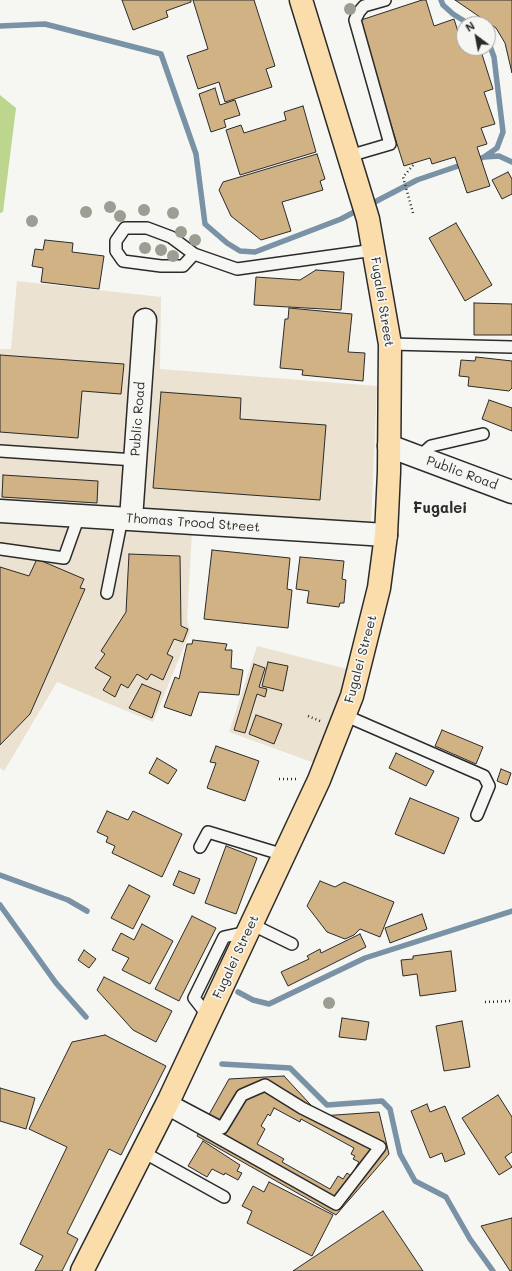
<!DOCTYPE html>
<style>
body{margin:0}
#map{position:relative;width:512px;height:1271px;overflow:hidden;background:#f6f6f2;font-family:Mali,sans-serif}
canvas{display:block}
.north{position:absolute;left:456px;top:16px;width:40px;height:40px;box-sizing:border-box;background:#f6f6f2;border:1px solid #a5a5a2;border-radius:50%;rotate:328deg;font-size:11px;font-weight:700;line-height:16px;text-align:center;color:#2b2b2b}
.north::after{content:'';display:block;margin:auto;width:14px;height:18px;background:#2b2b2b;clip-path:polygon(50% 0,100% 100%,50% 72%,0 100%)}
</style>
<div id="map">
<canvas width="512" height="1271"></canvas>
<div class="north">N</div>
</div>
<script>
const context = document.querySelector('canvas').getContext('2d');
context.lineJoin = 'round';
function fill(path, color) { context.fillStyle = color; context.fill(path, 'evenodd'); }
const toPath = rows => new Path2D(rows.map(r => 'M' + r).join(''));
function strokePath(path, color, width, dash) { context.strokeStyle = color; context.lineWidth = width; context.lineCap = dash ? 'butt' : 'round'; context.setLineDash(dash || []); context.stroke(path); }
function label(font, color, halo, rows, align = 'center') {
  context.font = font + ' Mali,sans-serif'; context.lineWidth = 3.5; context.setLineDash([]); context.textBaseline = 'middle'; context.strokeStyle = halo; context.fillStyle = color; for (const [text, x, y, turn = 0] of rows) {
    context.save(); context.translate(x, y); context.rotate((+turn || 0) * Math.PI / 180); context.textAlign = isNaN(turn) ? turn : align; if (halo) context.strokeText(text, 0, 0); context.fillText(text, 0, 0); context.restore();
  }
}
fill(toPath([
 [17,281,161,297,160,369,377,386,371,525,193,515,187,619,190,632,153,722,57,682,4,771,0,768,0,349,11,349],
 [257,646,351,670,320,765,229,732]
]), '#ebe2d1');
fill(toPath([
 [0,95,16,108,3,212,0,213]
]), '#bdd68d');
strokePath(toPath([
 [441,0,443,5,453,14,469,24],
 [0,26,45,24,161,54,196,154,205,224,227,243,240,251,255,252,341,219,360,209],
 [484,157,499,156,512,162],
 [474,161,484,157,497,148,503,132,494,57,488,41],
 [369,205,417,180,464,164],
 [0,875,68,900,87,911],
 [0,905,56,983,86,1017],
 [238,992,253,1000,269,1004,365,958,512,911],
 [222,1064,290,1068,327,1105,382,1101,390,1109,400,1154,415,1181,446,1197,470,1239,493,1271]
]), '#7992a6', 5.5);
const building = toPath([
 [122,0,191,0,191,2,166,11,168,17,133,30,122,0],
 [193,0,254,0,275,66,266,69,272,87,225,102,219,82,198,89,187,56,208,49,193,0],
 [422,0,426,0,434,26,454,19,461,41,464,40,464,48,480,48,493,89,484,92,495,124,481,128,487,144,477,147,490,186,467,193,455,157,432,164,430,158,404,166,358,21,422,0],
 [455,0,512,0,512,73,505,43,496,28,455,0],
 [215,88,220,105,235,100,240,115,224,120,226,127,211,132,199,94,215,88],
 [303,106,316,152,240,175,226,130,241,125,244,133,286,120,284,112,303,106],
 [317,154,325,179,320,181,323,190,282,202,291,231,261,240,231,216,219,190,223,182,317,154],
 [508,172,512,179,512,194,502,199,492,180,508,172],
 [456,223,492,285,465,301,429,238,456,223],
 [45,240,73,243,72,252,104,256,99,289,41,282,43,268,32,266,35,249,43,250,45,240],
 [316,270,344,272,341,310,254,305,256,277,300,280,316,270],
 [474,303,512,304,512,335,474,335,474,303],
 [289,308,352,314,348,352,365,353,363,381,302,375,303,370,280,368,285,319,288,319,289,308],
 [0,355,124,364,121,394,82,391,78,438,0,432,0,355],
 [476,357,512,361,512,388,509,391,468,386,469,377,459,376,461,360,475,361,476,357],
 [161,392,241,398,240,419,326,425,320,500,153,488,161,392],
 [489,400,512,408,512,431,482,419,489,400],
 [3,475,98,481,97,503,2,497,3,475],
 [212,550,290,558,287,589,292,590,288,628,204,619,212,550],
 [129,554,180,556,181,626,188,629,183,642,174,639,167,654,173,657,163,680,151,674,147,680,137,674,128,688,121,684,115,697,103,690,111,677,95,668,105,654,101,651,126,612,129,554],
 [300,557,344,561,342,579,346,580,344,603,340,603,339,607,307,603,309,591,296,589,300,557],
 [37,559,84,579,80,588,85,589,30,714,0,745,0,567,29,576,37,559],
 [193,640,227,644,225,650,232,650,231,668,243,670,239,695,199,692,191,716,164,707,175,677,179,679,187,644,192,644,193,640],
 [268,662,288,666,283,691,262,686,268,662],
 [254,664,265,668,259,687,267,689,265,697,257,694,245,733,234,730,254,664],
 [142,684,161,692,152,718,129,708,142,684],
 [256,715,282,724,274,744,249,734,256,715],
 [442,730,483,747,476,764,435,746,442,730],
 [216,746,259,761,245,801,207,788,216,763,210,762,216,746],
 [396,753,434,771,426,786,389,768,396,753],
 [157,758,177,770,168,784,149,773,157,758],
 [501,769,511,773,507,785,497,781,501,769],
 [410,798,459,818,444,854,395,834,410,798],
 [107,811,128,820,133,811,182,834,162,877,112,853,115,846,106,842,108,837,97,832,107,811],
 [226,846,257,858,236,914,205,903,226,846],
 [179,871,200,879,194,894,173,885,179,871],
 [320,881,335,887,344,882,394,902,380,937,360,929,354,935,345,939,327,932,307,906,320,881],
 [129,885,150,896,133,929,111,918,129,885],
 [422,914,427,929,390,943,385,928,422,914],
 [192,916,216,928,179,1001,155,989,192,916],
 [142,924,173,941,150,984,122,970,129,958,112,950,121,933,134,940,142,924],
 [360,934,366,947,288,986,281,972,309,959,307,956,320,949,321,953,360,934],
 [84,950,96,959,89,968,78,960,84,950],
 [451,951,456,991,420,996,417,974,403,976,401,960,413,959,413,956,451,951],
 [104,977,172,1011,156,1042,133,1030,97,990,104,977],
 [342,1018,369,1022,366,1040,339,1037,342,1018],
 [462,1021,470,1067,444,1071,436,1026,462,1021],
 [105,1035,166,1066,121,1155,109,1149,67,1233,78,1239,62,1271,35,1271,43,1256,20,1244,67,1147,29,1129,72,1042,105,1035],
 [284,1076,321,1116,379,1112,389,1154,336,1215,197,1136,229,1079,284,1076],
 [0,1088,35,1098,26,1129,0,1121,0,1088],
 [498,1095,512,1117,512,1152,505,1157,512,1167,499,1175,462,1118,498,1095],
 [427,1104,430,1112,445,1106,465,1154,445,1162,442,1153,430,1158,411,1111,427,1104],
 [274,1108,300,1122,301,1119,354,1148,351,1154,355,1156,353,1159,359,1162,351,1176,347,1173,343,1179,338,1176,330,1189,282,1162,284,1159,257,1144,265,1129,261,1126,268,1114,270,1116,274,1108],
 [203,1141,240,1165,237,1171,242,1173,238,1180,225,1173,224,1175,212,1169,207,1177,188,1166,203,1141],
 [269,1182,333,1215,312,1256,247,1223,252,1211,242,1206,253,1186,264,1192,269,1182],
 [383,1211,423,1271,293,1271,383,1211],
 [512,1218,512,1271,510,1271,481,1226,512,1218]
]);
fill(building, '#d1b285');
strokePath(building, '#2b2b2b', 1);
const service = toPath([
 [349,156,390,144,355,20,359,12,364,6,385,0],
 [194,254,183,266,161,266,123,261,116,251,116,241,125,228,147,228,171,237,194,254,237,269,374,250],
 [390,344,512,347],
 [0,451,135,460],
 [419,457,431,446,483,434],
 [0,549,64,558,79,516],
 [107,593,122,518],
 [344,715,484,776,489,786,477,815],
 [200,847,208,832,284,855],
 [251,924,292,944],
 [208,1016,194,998,224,937,247,932],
 [165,1108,336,1204,380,1147,302,1108,265,1085,242,1095,222,1128,169,1100],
 [143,1152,224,1197]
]);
const minor = toPath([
 [389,446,512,492],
 [0,511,386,535],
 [131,519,145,320]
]);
const primary = toPath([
 [82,1271,169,1100,319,780,352,696,379,588,386,535,389,472,390,344,368,219,301,0]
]);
strokePath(service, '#2b2b2b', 14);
strokePath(minor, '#2b2b2b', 25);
strokePath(primary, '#2b2b2b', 25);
strokePath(toPath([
 [413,213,403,177,415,163],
 [308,716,320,721],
 [279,779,298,779],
 [485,1002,512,1001]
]), '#2b2b2b', 2.5, [1, 3]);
strokePath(service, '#f6f6f2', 11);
strokePath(minor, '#f6f6f2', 22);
strokePath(primary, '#faddab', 22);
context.fillStyle = '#9b9e92';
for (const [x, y] of [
 [350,9],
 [110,207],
 [144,210],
 [86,212],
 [173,213],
 [120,216],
 [32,221],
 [181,232],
 [195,240],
 [145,248],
 [161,250],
 [173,256],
 [329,1003]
]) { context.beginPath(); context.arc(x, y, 6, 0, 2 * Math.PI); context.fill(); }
label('13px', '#2b2b2b', '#f6f6f2', [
 ["Fugalei Street",382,302,81],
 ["Public Road",138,419,-86],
 ["Public Road",462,473,20],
 ["Thomas Trood Street",193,523,4],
 ["Fugalei Street",361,659,-75],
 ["Fugalei Street",236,957,-65]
]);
label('bold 15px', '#2b2b2b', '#f6f6f2', [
 ["Fugalei",440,508]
]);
</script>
